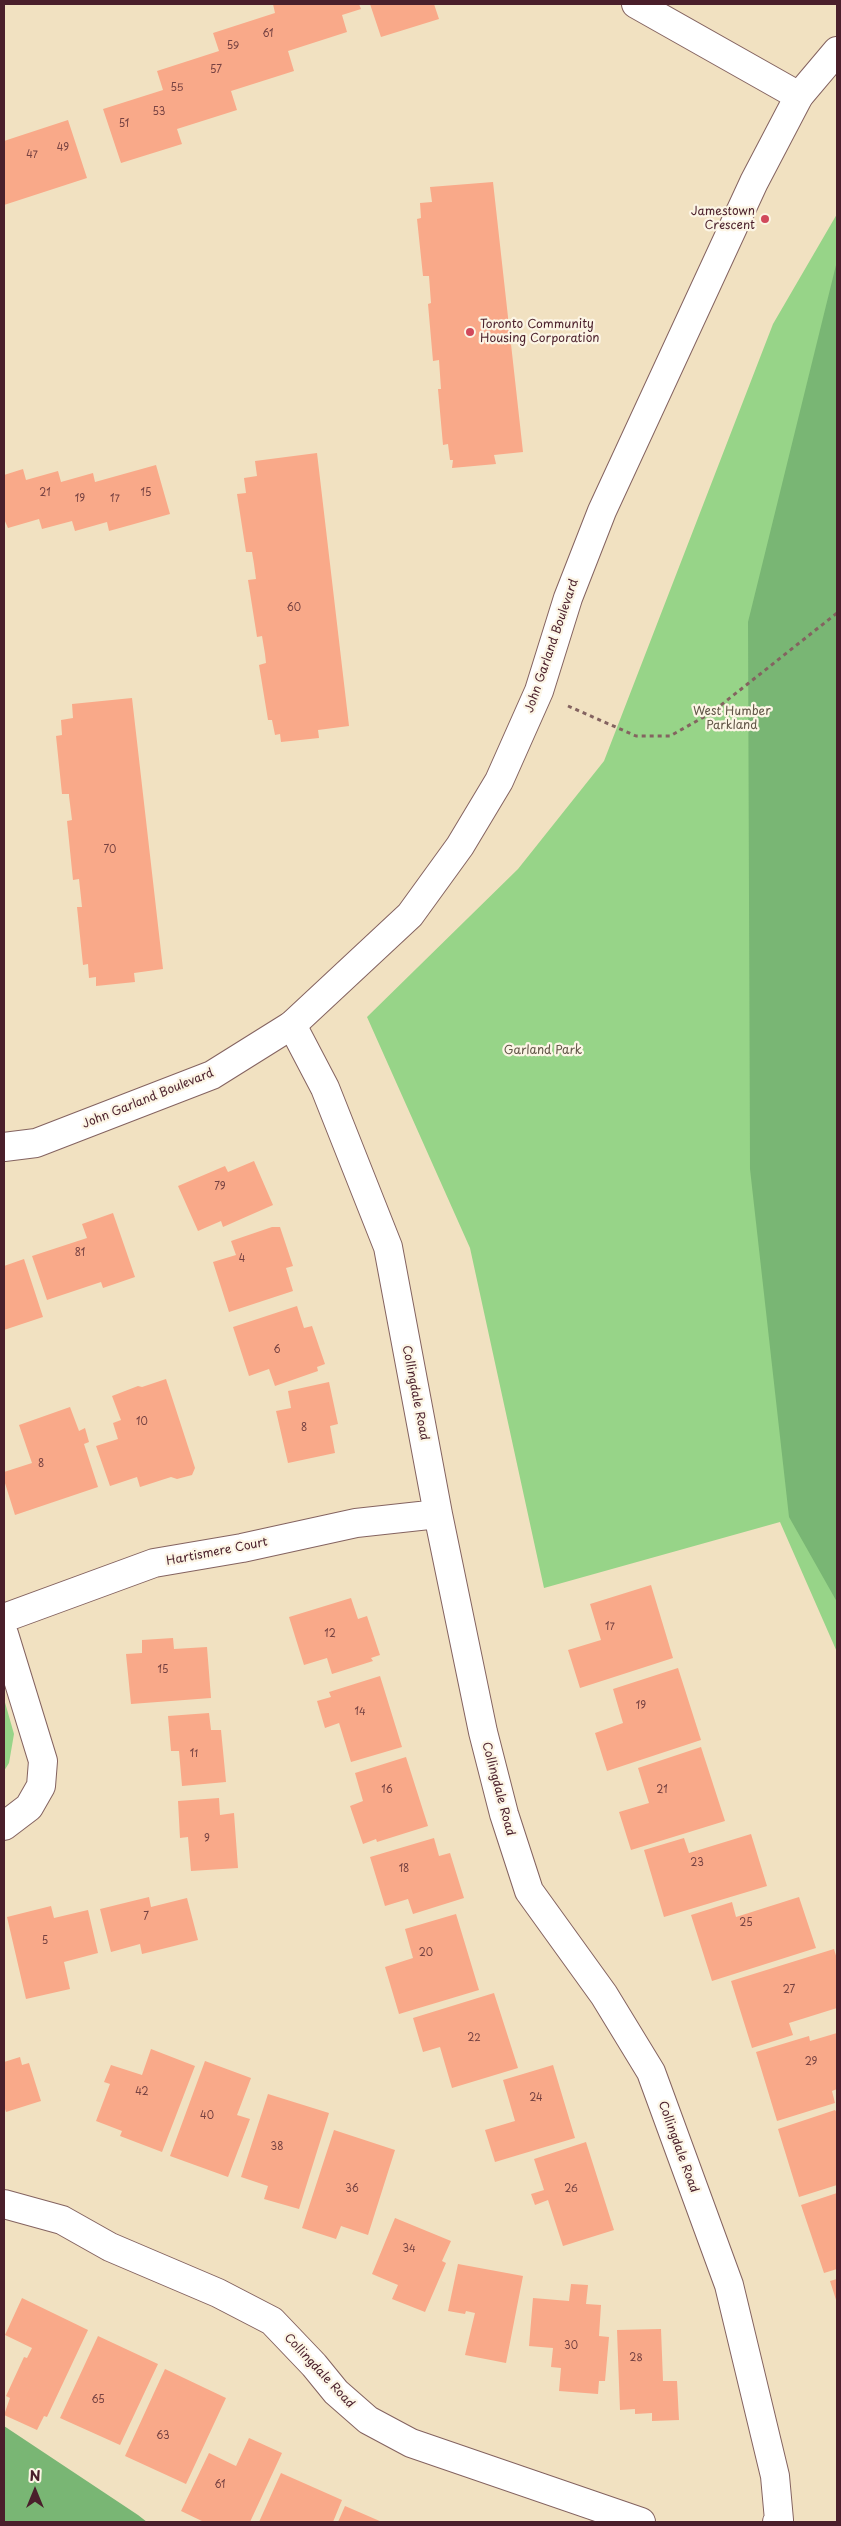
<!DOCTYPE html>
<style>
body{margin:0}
#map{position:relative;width:841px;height:2526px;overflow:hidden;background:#f1e1c1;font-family:"Playpen Sans",sans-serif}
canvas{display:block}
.frame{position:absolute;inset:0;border:5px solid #4a1f2b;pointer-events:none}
.north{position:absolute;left:10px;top:2466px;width:50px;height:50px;-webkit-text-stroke:4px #fcf5e5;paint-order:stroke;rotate:0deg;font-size:14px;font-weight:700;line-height:20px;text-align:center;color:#4a1f2b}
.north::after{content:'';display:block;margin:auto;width:18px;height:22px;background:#4a1f2b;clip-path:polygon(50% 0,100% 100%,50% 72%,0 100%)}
</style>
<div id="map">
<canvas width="841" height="2526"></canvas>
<div class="frame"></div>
<div class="north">N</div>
</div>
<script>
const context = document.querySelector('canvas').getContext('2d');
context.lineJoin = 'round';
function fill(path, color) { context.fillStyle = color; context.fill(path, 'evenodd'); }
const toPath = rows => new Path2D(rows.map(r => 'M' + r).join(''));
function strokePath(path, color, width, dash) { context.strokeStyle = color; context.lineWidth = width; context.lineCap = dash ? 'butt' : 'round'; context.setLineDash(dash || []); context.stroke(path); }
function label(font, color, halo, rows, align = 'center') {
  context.font = font + ' "Playpen Sans",sans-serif'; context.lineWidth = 4.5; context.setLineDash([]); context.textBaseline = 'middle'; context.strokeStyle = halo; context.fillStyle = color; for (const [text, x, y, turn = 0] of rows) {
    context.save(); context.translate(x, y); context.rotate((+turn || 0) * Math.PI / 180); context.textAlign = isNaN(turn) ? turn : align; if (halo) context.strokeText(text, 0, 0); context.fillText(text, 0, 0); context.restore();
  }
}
fill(toPath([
 [837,214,837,1652,780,1522,544,1588,470,1248,367,1017,518,869,604,761,773,324],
 [4,1699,14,1734,9,1763,4,1771]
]), '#97d488');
fill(toPath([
 [837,261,837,1602,789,1517,750,1169,748,622],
 [4,2426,138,2515,147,2522,4,2522]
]), '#79b674');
fill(toPath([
 [273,4,359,4,361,9,342,15,347,32,288,51,294,71,231,91,237,110,177,129,182,144,121,163,103,109,163,90,157,71,219,51,213,33,275,13],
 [370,4,434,4,439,19,381,37],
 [68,120,87,178,4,205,4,141],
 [493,182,523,452,494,455,496,464,452,468,453,460,450,460,448,444,443,445,438,389,441,389,439,360,433,361,428,304,431,303,429,276,423,276,417,219,421,218,420,203,432,202,430,187],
 [317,453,349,726,318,730,319,738,281,742,280,734,275,735,272,720,268,720,259,665,266,663,265,654,262,636,257,637,248,580,256,579,254,564,252,552,246,552,237,494,246,493,244,478,257,476,255,461],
 [156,465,170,514,109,531,107,522,75,531,72,521,42,529,39,519,8,528,4,519,4,475,23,469,26,480,58,471,61,482,93,473,95,482],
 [132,698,163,969,134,973,135,982,96,986,96,977,89,978,88,964,83,965,77,907,82,907,79,879,73,880,67,821,72,820,69,796,69,794,62,794,56,736,62,735,61,720,73,718,72,704],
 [254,1161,273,1205,223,1227,221,1221,198,1231,178,1186,225,1166,228,1172],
 [113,1213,135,1277,103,1288,101,1282,47,1300,32,1256,87,1238,82,1224],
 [272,1227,280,1227,293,1266,286,1268,293,1291,229,1312,213,1262,236,1255,231,1241],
 [24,1259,43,1317,4,1330,4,1266],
 [297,1306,304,1328,312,1326,325,1364,317,1367,318,1371,275,1386,269,1369,249,1376,233,1327],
 [166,1379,195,1468,192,1475,177,1479,171,1477,140,1487,137,1477,110,1486,96,1446,118,1439,113,1423,121,1420,112,1396,138,1386,142,1387],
 [329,1382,338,1424,330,1426,335,1453,288,1463,276,1411,291,1408,288,1391],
 [70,1407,79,1431,85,1428,89,1442,84,1444,98,1487,15,1515,4,1480,4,1472,32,1463,19,1425],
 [651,1585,673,1658,580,1688,568,1650,601,1640,590,1604],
 [351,1598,358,1619,367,1616,380,1655,371,1658,373,1661,332,1674,327,1658,304,1665,289,1617],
 [173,1638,174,1649,207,1647,211,1698,131,1704,126,1654,142,1653,142,1640],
 [678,1668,701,1740,607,1771,595,1733,623,1723,613,1689],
 [380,1676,402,1747,351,1762,339,1723,325,1728,317,1701,331,1697,329,1692],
 [209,1713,211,1730,221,1730,226,1782,182,1786,179,1751,171,1751,168,1716],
 [701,1747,725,1821,631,1850,619,1812,649,1803,638,1768],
 [406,1757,428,1826,377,1842,376,1839,363,1844,350,1806,363,1801,355,1773],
 [219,1798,220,1815,234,1813,238,1868,191,1871,188,1837,180,1838,178,1801],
 [751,1834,767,1886,664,1917,644,1850,684,1838,689,1853],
 [434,1838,439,1856,450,1853,464,1898,413,1914,408,1899,385,1906,370,1857],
 [149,1897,151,1907,187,1898,198,1940,142,1954,140,1944,111,1952,100,1909],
 [799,1897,816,1948,712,1981,691,1915,732,1902,736,1917],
 [51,1906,54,1918,88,1910,98,1953,64,1962,70,1989,26,1999,7,1917],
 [456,1914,479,1990,399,2014,385,1967,413,1958,405,1929],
 [834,1949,837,1959,837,2008,789,2023,793,2035,752,2048,731,1981],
 [494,1993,518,2068,452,2088,440,2047,423,2052,413,2018],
 [837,2033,837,2089,832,2091,835,2103,777,2121,756,2052,809,2036,810,2041],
 [151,2049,195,2066,162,2152,120,2136,122,2131,96,2121,110,2084,104,2082,111,2065,142,2075],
 [20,2057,22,2065,29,2063,41,2101,6,2112,4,2106,4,2062],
 [205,2061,251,2078,237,2115,250,2119,228,2177,170,2156],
 [553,2065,575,2138,495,2162,485,2130,515,2121,503,2080],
 [268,2094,329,2113,299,2209,264,2199,268,2186,241,2177],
 [835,2110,837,2113,837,2185,799,2197,778,2129],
 [334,2130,395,2150,368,2235,341,2226,336,2239,302,2228],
 [586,2142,614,2230,563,2246,548,2200,535,2205,531,2194,544,2190,534,2159],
 [837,2193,837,2269,824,2273,801,2205],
 [395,2218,451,2241,442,2261,446,2263,425,2312,392,2299,398,2285,372,2274],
 [458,2264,523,2276,506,2363,465,2355,475,2313,466,2311,465,2314,448,2311],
 [837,2279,837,2303,830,2281],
 [571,2284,588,2285,586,2304,601,2305,599,2336,609,2337,605,2381,599,2381,598,2394,559,2391,561,2368,551,2367,553,2348,529,2346,533,2298,569,2301],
 [22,2298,88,2330,47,2417,44,2416,37,2430,4,2415,10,2398,6,2396,24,2357,27,2358,32,2348,5,2335],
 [661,2329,663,2381,677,2381,679,2420,652,2421,652,2413,635,2414,635,2409,620,2410,617,2330],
 [98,2336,158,2364,120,2445,60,2418],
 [165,2369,226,2398,186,2484,125,2456],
 [249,2438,282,2453,250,2522,204,2522,181,2511,209,2453,236,2466],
 [281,2473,342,2500,333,2522,259,2522],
 [345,2506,382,2522,338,2522]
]), '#f9a989');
const street = toPath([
 [636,4,799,96],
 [292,1025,325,1088,388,1247,438,1514,483,1732,504,1814,529,1891,604,1995,651,2072,729,2285,775,2476,779,2520,777,2522],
 [4,1618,154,1563,242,1548,356,1523,438,1514],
 [4,1634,43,1761,41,1786,29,1807,4,1826],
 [4,2204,62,2220,110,2247,218,2293,272,2321,314,2365,336,2392,368,2420,411,2443,641,2522]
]);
const secondary = toPath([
 [4,1147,36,1143,212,1075,292,1025,410,915,460,846,499,781,539,691,568,598,602,511,754,182,799,96,837,51]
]);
strokePath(street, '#846360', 30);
strokePath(secondary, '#846360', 30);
strokePath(toPath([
 [568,706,636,736,670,736,711,713,837,613]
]), '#846360', 3, [4, 4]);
strokePath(street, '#fff', 28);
strokePath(secondary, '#fff', 28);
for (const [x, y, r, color] of [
 [765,219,5,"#d1495b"],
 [470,332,5,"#d1495b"]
]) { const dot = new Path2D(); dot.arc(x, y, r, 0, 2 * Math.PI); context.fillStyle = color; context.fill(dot); strokePath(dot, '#fcf5e5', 2); }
label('10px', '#764242', null, [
 ["61",268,34],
 ["59",233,46],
 ["57",216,70],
 ["55",177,88],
 ["53",159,112],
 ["51",124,124],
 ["49",63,148],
 ["47",32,155],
 ["21",45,493],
 ["15",146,493],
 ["19",80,499],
 ["17",115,499],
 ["60",294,608],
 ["70",110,850],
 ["79",220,1187],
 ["81",80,1253],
 ["4",242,1259],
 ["6",277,1350],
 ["10",142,1422],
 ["8",304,1428],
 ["8",41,1464],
 ["17",610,1627],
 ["12",330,1634],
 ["15",163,1670],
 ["19",641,1706],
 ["14",360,1712],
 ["11",194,1754],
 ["16",387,1790],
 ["21",662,1790],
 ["9",207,1839],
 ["23",697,1863],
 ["18",404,1869],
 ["7",146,1917],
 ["25",746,1923],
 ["5",45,1941],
 ["20",426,1953],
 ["27",789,1990],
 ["22",474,2038],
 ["29",811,2062],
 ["42",142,2092],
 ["24",536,2098],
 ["40",207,2116],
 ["38",277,2147],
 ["36",352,2189],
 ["26",571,2189],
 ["34",409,2249],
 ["30",571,2346],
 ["28",636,2358],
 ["65",98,2400],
 ["63",163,2436],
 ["61",220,2485]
]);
label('12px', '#4a1f2b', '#fcf5e5', [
 ["Jamestown",755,212],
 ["Crescent",755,226],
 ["Toronto Community",480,325,"left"],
 ["Housing Corporation",480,339,"left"]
], 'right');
label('12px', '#4a1f2b', '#fcf5e5', [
 ["John Garland Boulevard",552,646,-71],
 ["John Garland Boulevard",148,1099,-22],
 ["Collingdale Road",415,1393,79],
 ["Hartismere Court",217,1552,-11],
 ["Collingdale Road",498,1789,75],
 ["Collingdale Road",678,2147,70],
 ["Collingdale Road",319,2371,47]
]);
label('12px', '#615547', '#fcf5e5', [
 ["West Humber",732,712],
 ["Parkland",732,726],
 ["Garland Park",543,1051]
]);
</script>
